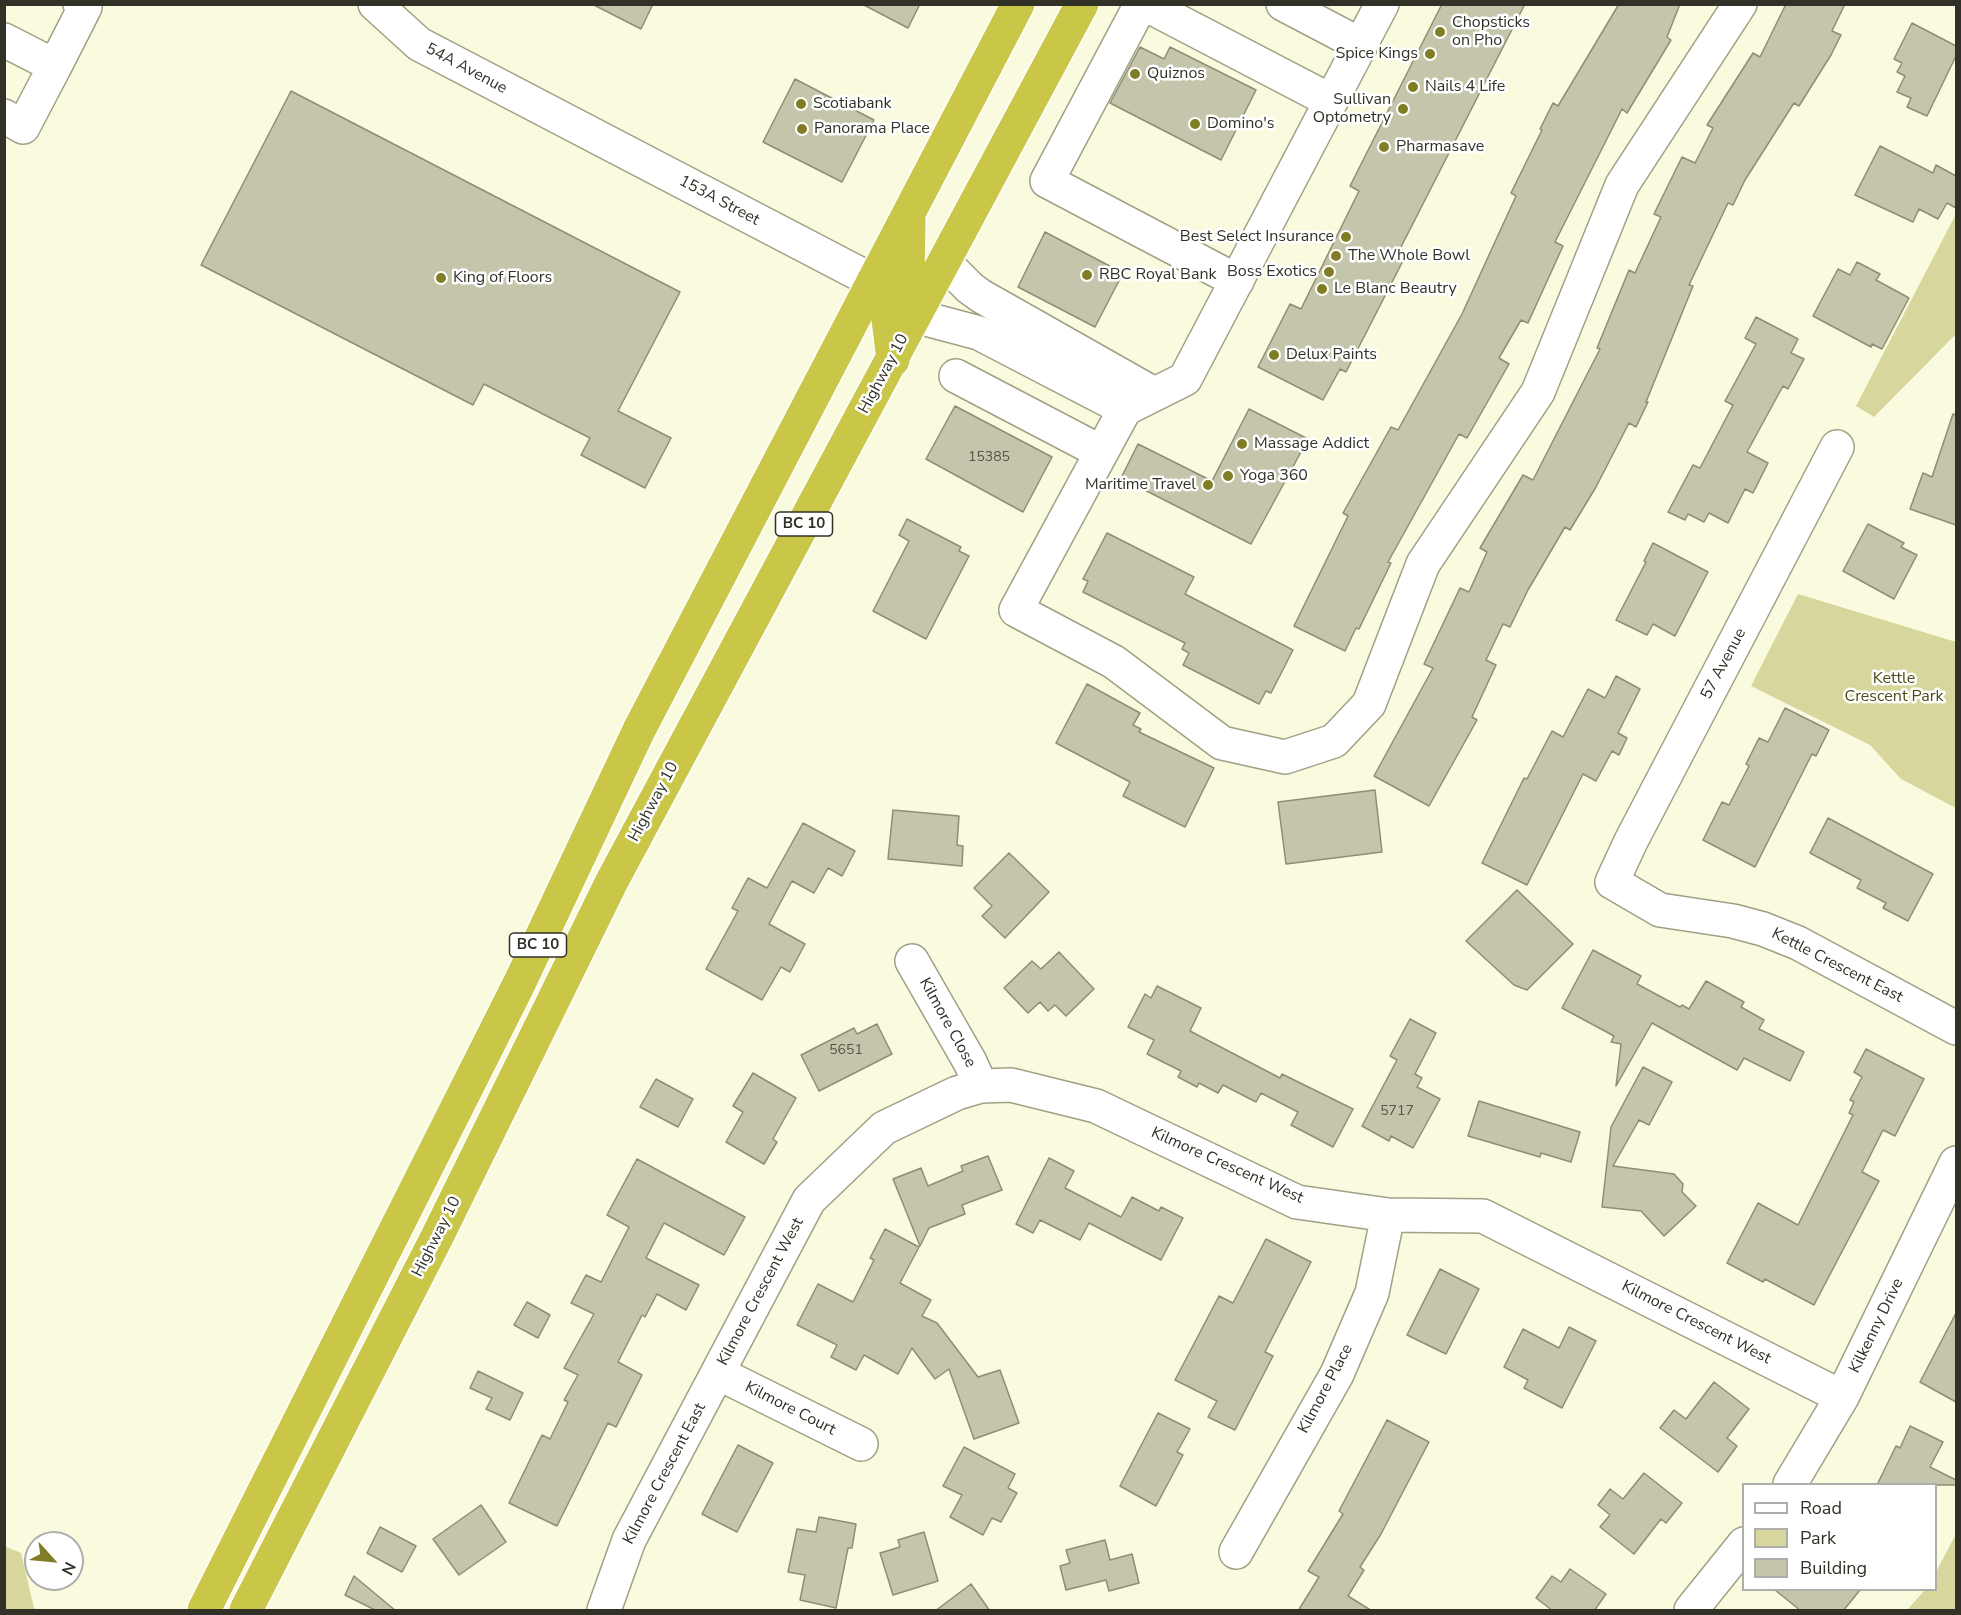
<!DOCTYPE html>
<style>
body{margin:0}
#map{position:relative;width:1961px;height:1615px;overflow:hidden;background:#fafade;font-family:"Nunito Sans",sans-serif}
canvas{display:block}
.frame{position:absolute;inset:0;border:6px solid #313127;pointer-events:none}
.legend{position:absolute;left:1742px;top:1483px;width:195px;height:108px;box-sizing:border-box;background:#fff;border:2px solid #adada9;margin:0;padding:8px 10px;list-style:none;font-size:18px;color:#313127}
.legend li{display:flex;align-items:center;gap:12px;height:30px}
.legend b{width:30px;border:2px solid #adada9}
.north{position:absolute;left:24px;top:1531px;width:60px;height:60px;box-sizing:border-box;background:#fff;border:2px solid #adada9;border-radius:50%;rotate:117deg;font-size:16px;font-weight:700;line-height:24px;text-align:center;color:#313127}
.north::after{content:'';display:block;margin:auto;width:21px;height:27px;background:#807d24;clip-path:polygon(50% 0,100% 100%,50% 72%,0 100%)}
</style>
<div id="map">
<canvas width="1961" height="1615"></canvas>
<div class="frame"></div>
<ul class="legend">
<li><b style="height:8px;background:#fff"></b>Road</li>
<li><b style="height:16px;background:#d7d69c"></b>Park</li>
<li><b style="height:16px;background:#c4c5aa"></b>Building</li>
</ul>
<div class="north">N</div>
</div>
<script>
const context = document.querySelector('canvas').getContext('2d');
context.lineJoin = 'round';
function fill(path, color) { context.fillStyle = color; context.fill(path, 'evenodd'); }
const toPath = rows => new Path2D(rows.map(r => 'M' + r).join(''));
function strokePath(path, color, width, dash) { context.strokeStyle = color; context.lineWidth = width; context.lineCap = dash ? 'butt' : 'round'; context.setLineDash(dash || []); context.stroke(path); }
function label(font, color, halo, rows, align = 'center') {
  context.font = font + ' "Nunito Sans",sans-serif'; context.lineWidth = 5; context.setLineDash([]); context.textBaseline = 'middle'; context.strokeStyle = halo; context.fillStyle = color; for (const [text, x, y, turn = 0] of rows) {
    context.save(); context.translate(x, y); context.rotate((+turn || 0) * Math.PI / 180); context.textAlign = isNaN(turn) ? turn : align; if (halo) context.strokeText(text, 0, 0); context.fillText(text, 0, 0); context.restore();
  }
}
fill(toPath([
 [1956,214,1956,334,1874,417,1856,406],
 [1798,594,1956,642,1956,808,1901,779,1870,745,1751,686],
 [1956,1534,1956,1610,1907,1610,1925,1590,1936,1590,1936,1572],
 [4,1546,21,1553,34,1608,38,1610,5,1610]
]), '#d7d69c');
const building = toPath([
 [592,4,653,4,641,29,592,4],
 [862,4,920,4,908,28,862,4],
 [1442,4,1525,4,1400,249,1407,253,1346,372,1340,369,1323,400,1258,367,1290,304,1301,309,1359,191,1350,186,1442,4],
 [1619,4,1680,4,1667,37,1671,40,1627,113,1622,109,1555,242,1563,246,1528,323,1521,320,1499,358,1509,364,1467,438,1459,434,1388,562,1391,563,1359,629,1356,628,1345,651,1294,626,1348,516,1343,513,1391,427,1398,430,1462,314,1516,196,1511,193,1542,130,1540,129,1553,103,1558,106,1619,4],
 [1786,4,1845,4,1832,31,1841,35,1831,55,1799,106,1794,103,1745,180,1733,205,1728,203,1689,285,1693,286,1646,402,1648,402,1636,427,1629,423,1596,487,1570,530,1565,527,1528,590,1510,627,1503,624,1486,660,1496,665,1472,717,1477,720,1429,806,1374,776,1433,668,1424,664,1460,588,1469,592,1487,552,1480,548,1523,475,1533,480,1600,349,1597,348,1629,270,1635,273,1661,217,1654,214,1682,157,1695,163,1713,128,1707,125,1753,53,1760,57,1786,4],
 [1912,23,1956,46,1956,56,1927,116,1907,107,1911,98,1897,92,1905,76,1897,72,1902,63,1894,59,1912,23],
 [1140,47,1164,59,1170,47,1256,90,1221,160,1110,103,1140,47],
 [795,79,874,120,842,182,763,142,795,79],
 [291,91,680,292,618,411,671,438,645,488,581,455,590,438,484,384,473,405,201,265,291,91],
 [1880,146,1933,173,1936,165,1956,176,1956,208,1947,203,1938,219,1919,209,1913,222,1855,195,1880,146],
 [1045,232,1123,273,1095,327,1018,287,1045,232],
 [1857,262,1880,274,1876,280,1909,298,1882,349,1872,344,1871,347,1813,316,1838,269,1850,275,1857,262],
 [1756,317,1798,339,1791,353,1804,359,1788,389,1783,386,1747,452,1768,463,1753,493,1745,489,1728,523,1709,513,1704,522,1688,514,1685,520,1668,512,1693,465,1700,468,1733,405,1725,401,1756,344,1745,338,1756,317],
 [955,406,1052,457,1023,512,926,459,955,406],
 [1249,409,1308,439,1251,544,1121,478,1138,444,1212,481,1249,409],
 [1953,414,1956,415,1956,525,1910,509,1923,473,1932,477,1953,414],
 [907,519,961,547,959,551,969,556,926,639,873,611,909,541,899,535,907,519],
 [1868,524,1904,543,1901,547,1917,555,1894,599,1843,571,1868,524],
 [1107,533,1194,577,1185,594,1293,650,1271,693,1266,691,1259,704,1183,665,1189,653,1182,649,1185,643,1083,592,1088,581,1083,579,1107,533],
 [1653,543,1708,572,1675,636,1653,624,1647,635,1616,620,1646,562,1644,561,1653,543],
 [1616,676,1640,689,1618,733,1627,738,1619,755,1612,751,1596,781,1583,774,1527,885,1482,863,1524,778,1527,779,1552,731,1563,737,1588,689,1605,698,1616,676],
 [1087,684,1140,713,1133,725,1141,729,1139,732,1214,768,1185,827,1123,796,1130,782,1056,743,1087,684],
 [1785,708,1829,730,1816,756,1812,754,1755,867,1703,840,1722,802,1729,805,1749,766,1746,764,1759,738,1768,742,1785,708],
 [1375,790,1382,852,1286,864,1278,802,1375,790],
 [893,810,959,816,957,845,963,846,962,866,888,859,893,810],
 [1828,818,1933,874,1908,921,1883,908,1886,903,1857,888,1861,880,1810,853,1828,818],
 [803,823,855,851,842,876,828,868,814,893,792,881,769,924,805,944,790,972,781,967,762,1000,706,969,738,911,732,908,748,878,767,888,803,823],
 [1009,853,1049,892,1005,938,982,916,992,906,974,888,1009,853],
 [1517,890,1573,944,1527,990,1514,985,1466,941,1517,890],
 [1593,950,1641,976,1637,984,1680,1007,1682,1005,1689,1009,1706,981,1744,1002,1741,1007,1764,1020,1759,1029,1804,1052,1790,1081,1744,1058,1737,1070,1652,1023,1616,1086,1621,1044,1611,1042,1614,1036,1562,1008,1593,950],
 [1059,952,1094,989,1066,1016,1055,1005,1048,1011,1040,1002,1028,1013,1004,988,1032,961,1041,969,1059,952],
 [1157,986,1201,1008,1190,1031,1280,1078,1282,1074,1353,1109,1333,1147,1291,1125,1298,1112,1261,1093,1256,1102,1223,1085,1218,1093,1199,1083,1197,1087,1178,1077,1181,1071,1147,1054,1154,1040,1128,1027,1145,994,1151,998,1157,986],
 [1410,1019,1436,1033,1415,1074,1422,1078,1417,1087,1440,1099,1413,1148,1391,1136,1389,1141,1362,1126,1397,1060,1390,1056,1410,1019],
 [877,1024,892,1054,819,1091,801,1055,854,1028,857,1034,877,1024],
 [1866,1049,1924,1079,1895,1136,1883,1130,1862,1172,1879,1181,1814,1305,1765,1279,1763,1282,1727,1263,1758,1203,1798,1225,1853,1115,1849,1113,1854,1102,1850,1100,1862,1077,1854,1072,1866,1049],
 [1643,1067,1672,1082,1649,1125,1639,1120,1613,1166,1674,1174,1683,1184,1682,1192,1696,1206,1664,1236,1641,1211,1602,1207,1611,1127,1643,1067],
 [753,1073,796,1098,773,1139,777,1142,764,1164,726,1142,743,1112,733,1106,753,1073],
 [656,1079,693,1099,678,1127,640,1107,656,1079],
 [1479,1101,1580,1132,1571,1162,1541,1153,1540,1157,1468,1136,1479,1101],
 [988,1156,1002,1190,962,1205,965,1214,929,1228,920,1246,893,1179,921,1168,928,1186,963,1171,961,1166,988,1156],
 [1049,1158,1074,1171,1065,1188,1121,1217,1132,1197,1159,1211,1161,1207,1183,1218,1161,1260,1089,1223,1080,1240,1040,1220,1033,1233,1016,1224,1049,1158],
 [637,1159,745,1217,724,1255,664,1223,646,1258,699,1285,686,1310,657,1294,645,1317,642,1315,618,1362,642,1375,616,1427,608,1423,557,1526,509,1503,542,1435,550,1439,568,1402,564,1400,578,1375,564,1368,594,1314,571,1303,586,1275,601,1282,629,1227,607,1215,637,1159],
 [885,1229,919,1247,900,1283,931,1300,922,1316,937,1323,978,1377,1000,1370,1019,1423,974,1439,949,1369,935,1379,912,1348,898,1374,864,1355,856,1370,831,1357,837,1345,797,1325,818,1284,853,1302,874,1260,870,1258,885,1229],
 [1266,1239,1311,1262,1265,1352,1273,1356,1235,1430,1208,1417,1217,1401,1175,1380,1219,1296,1233,1303,1266,1239],
 [1440,1269,1479,1289,1446,1354,1407,1335,1440,1269],
 [527,1302,550,1315,538,1338,514,1325,527,1302],
 [1956,1313,1956,1402,1920,1382,1956,1313],
 [1569,1327,1596,1341,1562,1408,1524,1388,1528,1380,1504,1367,1523,1329,1559,1348,1569,1327],
 [478,1371,523,1393,510,1420,486,1409,492,1398,470,1388,478,1371],
 [1714,1382,1749,1409,1727,1438,1737,1446,1718,1472,1660,1428,1674,1410,1686,1419,1714,1382],
 [1158,1413,1190,1429,1177,1452,1183,1455,1156,1506,1120,1486,1158,1413],
 [1387,1420,1429,1442,1381,1534,1360,1567,1364,1570,1348,1596,1372,1611,1298,1611,1319,1577,1308,1571,1343,1514,1339,1511,1387,1420],
 [1910,1426,1943,1442,1930,1467,1956,1480,1956,1485,1877,1485,1896,1446,1900,1448,1910,1426],
 [738,1445,773,1463,737,1532,702,1514,738,1445],
 [964,1447,1015,1474,1008,1488,1017,1493,1001,1522,992,1518,983,1535,950,1517,962,1495,943,1486,964,1447],
 [1644,1473,1682,1503,1666,1523,1661,1519,1634,1554,1600,1527,1610,1515,1598,1505,1610,1489,1623,1499,1644,1473],
 [481,1505,506,1542,459,1575,433,1539,481,1505],
 [819,1517,856,1524,852,1548,848,1548,836,1608,800,1600,805,1575,788,1572,797,1529,816,1532,819,1517],
 [380,1527,416,1546,402,1572,367,1553,380,1527],
 [924,1532,938,1581,893,1595,880,1553,900,1547,898,1540,924,1532],
 [1105,1540,1110,1560,1132,1554,1139,1583,1109,1591,1106,1580,1066,1590,1060,1566,1070,1563,1066,1550,1105,1540],
 [1570,1569,1606,1594,1594,1611,1553,1611,1536,1598,1552,1576,1561,1582,1570,1569],
 [354,1576,396,1611,377,1611,345,1595,354,1576],
 [971,1584,990,1611,935,1611,971,1584],
 [1775,1590,1860,1590,1843,1611,1801,1611,1775,1590]
]);
fill(building, '#c4c5aa');
strokePath(building, '#8e8e75', 1.5);
const minor = toPath([
 [375,4,419,44,873,281],
 [1141,4,1047,181,1237,281],
 [1145,4,1331,101],
 [1283,4,1361,45],
 [1382,4,1185,379,1125,409,1016,610,1114,662,1222,743,1285,757,1334,741,1369,704,1423,564,1538,392,1622,185,1740,4],
 [4,40,55,66,23,127,4,116],
 [55,66,85,7,80,4],
 [944,262,970,288,981,296,1154,394],
 [915,316,979,333,1125,409],
 [956,376,1101,452],
 [1837,447,1631,841,1612,882,1660,910,1733,921,1763,929,1798,943,1956,1028],
 [912,961,970,1062,981,1086],
 [718,1373,861,1444],
 [1790,1484,1842,1397,1956,1163],
 [1236,1552,1337,1374,1372,1293,1388,1215],
 [604,1610,629,1540,809,1200,884,1128,957,1093,981,1086,1011,1085,1096,1106,1297,1202,1388,1215,1483,1216,1842,1397],
 [1691,1610,1744,1544]
]);
const highway = toPath([
 [909,220,908,278,915,316],
 [873,281,885,295,893,360],
 [204,1610,519,984,639,730,1018,4],
 [246,1610,437,1237,612,881,1082,4]
]);
strokePath(minor, '#a0a087', 36);
strokePath(highway, '#fff', 36);
strokePath(minor, '#fff', 33);
strokePath(highway, '#cac647', 33);
for (const [x, y, r, color] of [
 [1440,32,6,"#807d24"],
 [1430,54,6,"#807d24"],
 [1135,74,6,"#807d24"],
 [1413,87,6,"#807d24"],
 [801,104,6,"#807d24"],
 [1403,109,6,"#807d24"],
 [1195,124,6,"#807d24"],
 [802,129,6,"#807d24"],
 [1384,147,6,"#807d24"],
 [1346,237,6,"#807d24"],
 [1336,256,6,"#807d24"],
 [1329,272,6,"#807d24"],
 [1087,275,6,"#807d24"],
 [441,278,6,"#807d24"],
 [1322,289,6,"#807d24"],
 [1274,355,6,"#807d24"],
 [1242,444,6,"#807d24"],
 [1228,476,6,"#807d24"],
 [1208,485,6,"#807d24"]
]) { const dot = new Path2D(); dot.arc(x, y, r, 0, 2 * Math.PI); context.fillStyle = color; context.fill(dot); strokePath(dot, '#fff', 2); }
label('14px', '#565648', null, [
 ["15385",989,458],
 ["5651",846,1051],
 ["5717",1397,1112]
]);
for (const [x, y, w] of [
 [804,524,57],
 [538,945,57]
]) { const box = new Path2D(); box.roundRect(x - w / 2, y - 12, w, 24, 4.5); context.fillStyle = '#fff'; context.fill(box); strokePath(box, '#313127', 1.5); }
label('bold 15px', '#313127', null, [
 ["BC 10",804,524],
 ["BC 10",538,945]
]);
label('16px', '#313127', '#fff', [
 ["Chopsticks",1452,23],
 ["on Pho",1452,41],
 ["Spice Kings",1418,54,"right"],
 ["Quiznos",1147,74],
 ["Nails 4 Life",1425,87],
 ["Sullivan",1391,100,"right"],
 ["Optometry",1391,118,"right"],
 ["Scotiabank",813,104],
 ["Domino's",1207,124],
 ["Panorama Place",814,129],
 ["Pharmasave",1396,147],
 ["Best Select Insurance",1334,237,"right"],
 ["The Whole Bowl",1348,256],
 ["Boss Exotics",1317,272,"right"],
 ["RBC Royal Bank",1099,275],
 ["King of Floors",453,278],
 ["Le Blanc Beautry",1334,289],
 ["Delux Paints",1286,355],
 ["Massage Addict",1254,444],
 ["Yoga 360",1240,476],
 ["Maritime Travel",1196,485,"right"]
], 'left');
label('16px', '#313127', '#fff', [
 ["54A Avenue",466,69,28],
 ["153A Street",719,201,28],
 ["Highway 10",884,374,-62],
 ["57 Avenue",1724,664,-62],
 ["Highway 10",654,802,-62],
 ["Kettle Crescent East",1837,966,27],
 ["Kilmore Close",947,1023,61],
 ["Kilmore Crescent West",1227,1166,24],
 ["Highway 10",437,1237,-63],
 ["Kilmore Crescent West",761,1292,-62],
 ["Kilmore Crescent West",1696,1323,27],
 ["Kilkenny Drive",1877,1326,-64],
 ["Kilmore Place",1326,1389,-62],
 ["Kilmore Court",790,1409,27],
 ["Kilmore Crescent East",665,1474,-62]
]);
label('16px', '#4c4a16', '#fff', [
 ["Kettle",1894,679],
 ["Crescent Park",1894,697]
]);
</script>
